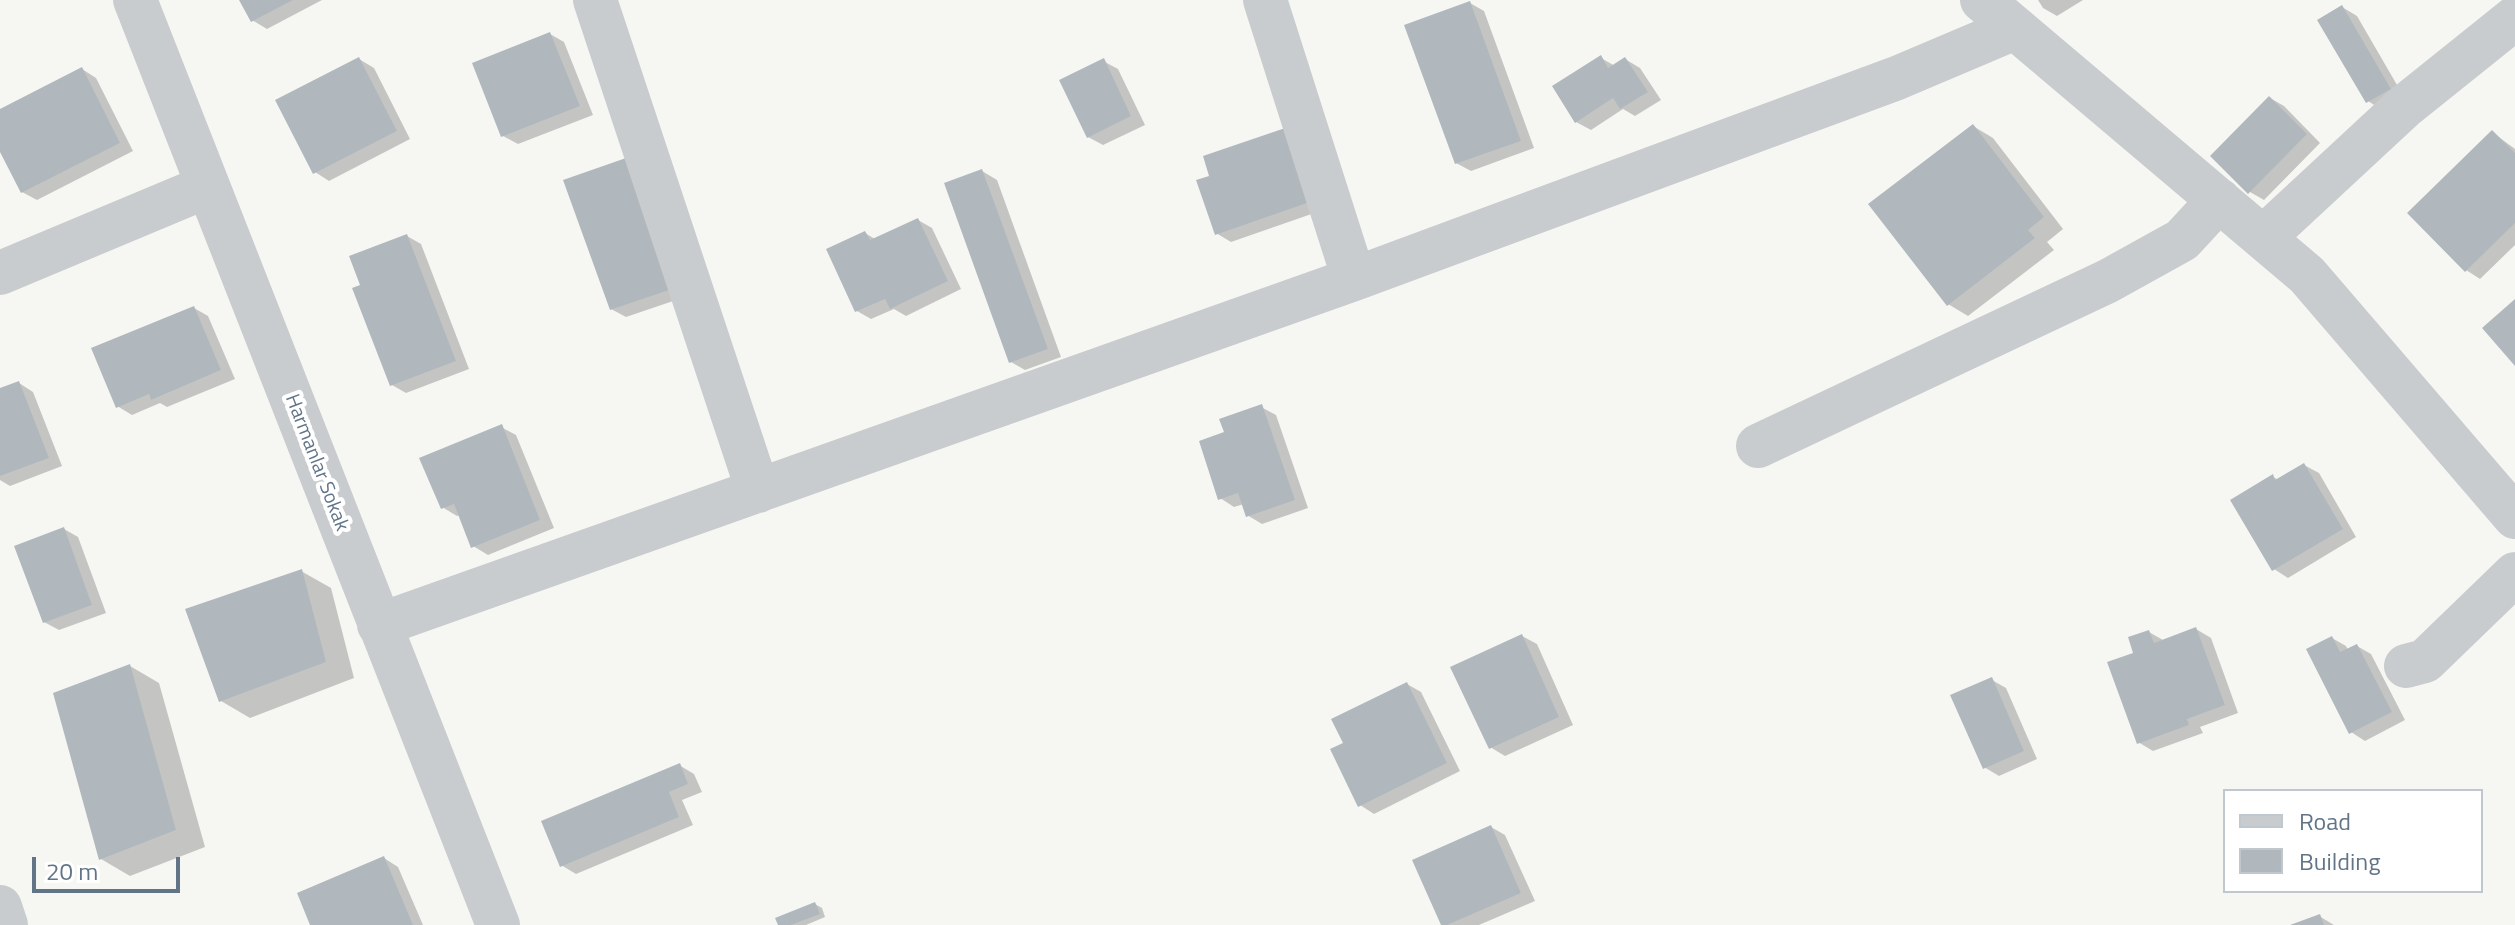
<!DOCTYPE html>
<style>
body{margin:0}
#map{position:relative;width:2515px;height:925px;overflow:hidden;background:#f6f7f3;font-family:"Titillium Web",sans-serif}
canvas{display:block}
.legend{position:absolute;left:2223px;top:789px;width:260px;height:104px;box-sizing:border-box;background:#fff;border:2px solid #c0c8cf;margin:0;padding:10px 14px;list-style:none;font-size:24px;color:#627587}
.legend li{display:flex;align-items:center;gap:16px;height:40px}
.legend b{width:40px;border:2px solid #c0c8cf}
.scale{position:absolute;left:32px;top:857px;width:148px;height:36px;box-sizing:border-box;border:4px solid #627587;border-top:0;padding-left:10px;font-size:24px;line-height:28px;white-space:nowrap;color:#627587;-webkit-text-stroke:6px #fff;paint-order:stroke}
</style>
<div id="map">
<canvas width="2515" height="925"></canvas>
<ul class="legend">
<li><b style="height:10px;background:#c8cccf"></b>Road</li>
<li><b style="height:22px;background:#b0b8bd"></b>Building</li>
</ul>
<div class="scale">20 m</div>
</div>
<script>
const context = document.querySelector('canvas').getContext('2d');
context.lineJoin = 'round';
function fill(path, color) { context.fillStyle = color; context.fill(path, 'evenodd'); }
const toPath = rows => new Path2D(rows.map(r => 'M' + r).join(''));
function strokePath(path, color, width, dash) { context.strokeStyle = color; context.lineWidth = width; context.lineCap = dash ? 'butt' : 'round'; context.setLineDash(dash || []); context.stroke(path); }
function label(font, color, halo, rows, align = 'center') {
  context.font = font + ' "Titillium Web",sans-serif'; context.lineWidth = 8; context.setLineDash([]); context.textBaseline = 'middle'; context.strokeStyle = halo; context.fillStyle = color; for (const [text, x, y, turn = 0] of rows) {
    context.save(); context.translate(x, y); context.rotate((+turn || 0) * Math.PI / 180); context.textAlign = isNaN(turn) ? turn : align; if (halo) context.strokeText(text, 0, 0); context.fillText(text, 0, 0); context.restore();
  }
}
fill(toPath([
 [242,0,322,0,267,29,252,20],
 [2038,0,2083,0,2057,16,2043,8],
 [1470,3,1484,11,1534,148,1471,171,1456,163],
 [2342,7,2357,16,2404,97,2382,110,2368,101],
 [550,34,564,42,593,115,518,144,503,136],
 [1601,58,1615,66,1625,59,1640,68,1661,100,1635,116,1623,109,1591,130,1576,122],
 [359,59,374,68,410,139,329,181,315,172],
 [1103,61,1118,69,1145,125,1103,145,1088,137],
 [82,69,96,78,133,151,37,200,22,192,0,148,0,111],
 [2270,98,2284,106,2320,143,2264,200,2250,192],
 [1973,126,1993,138,2063,229,2047,242,2054,250,1968,316,1948,304],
 [2492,132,2515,149,2515,245,2480,279,2466,270],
 [1205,158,1323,210,1231,242,1216,233,1212,177],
 [982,171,997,180,1061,357,1025,370,1011,362],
 [566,182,685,297,626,317,611,309],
 [918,220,932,228,961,289,906,316,894,309,871,319,857,311,865,233,875,239],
 [407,236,421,244,469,369,406,393,392,385,363,286],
 [194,308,208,316,235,379,167,407,160,403,132,415,117,406],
 [19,383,33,392,62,466,10,486,0,480,0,390],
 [1261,407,1276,415,1308,508,1262,524,1247,515,1244,504,1234,507,1220,498,1226,434],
 [501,427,516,435,554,528,488,555,473,546,460,515,457,516,442,507],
 [2304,465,2319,473,2356,537,2288,578,2274,569,2273,477,2279,480],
 [64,529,78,537,106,613,59,630,44,622],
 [301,571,331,588,354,678,250,718,221,701],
 [2196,629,2211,638,2238,713,2200,727,2203,733,2153,751,2138,742,2136,654,2149,632,2163,640],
 [1522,636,1537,644,1573,725,1505,756,1490,747],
 [2332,638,2346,646,2348,650,2357,646,2371,654,2405,720,2365,741,2351,732],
 [130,666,159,683,205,847,130,876,101,859],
 [1992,680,2006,688,2037,759,1999,776,1984,767],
 [1407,684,1421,692,1460,771,1374,814,1360,805,1345,744],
 [679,765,694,774,702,792,682,800,693,825,576,874,561,865],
 [1491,827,1505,835,1535,901,1479,925,1443,925],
 [384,858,398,867,423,925,312,925],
 [815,904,822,908,825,917,806,925,780,925],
 [2319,916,2334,925,2295,925]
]), '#0003');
fill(toPath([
 [239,0,293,0,251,22],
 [1470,1,1521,141,1455,164,1404,25],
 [2342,5,2391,89,2366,103,2317,20],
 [550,32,580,106,501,137,472,63],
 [1601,55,1608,68,1625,57,1648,92,1620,109,1613,98,1575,123,1552,86],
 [359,57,397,131,313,174,275,100],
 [1104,58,1131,116,1087,138,1059,80],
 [82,67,120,143,21,193,0,152,0,109],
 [2269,96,2307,134,2248,194,2210,156],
 [1973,124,2044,217,2028,230,2035,238,1947,306,1868,204],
 [1294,125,1310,202,1215,235,1196,180,1209,176,1203,156],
 [2492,130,2515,153,2515,223,2465,272,2407,213],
 [626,158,672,289,610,310,563,180],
 [982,169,1048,349,1009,363,944,183],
 [918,218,948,281,890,309,885,299,855,312,826,249,865,231,870,240],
 [407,234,456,361,390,386,352,288,360,285,349,256],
 [2515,299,2515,366,2482,328],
 [194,306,221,370,151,400,149,394,116,408,91,348],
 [19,381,49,458,0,476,0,388],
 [1262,404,1295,500,1246,517,1238,493,1218,500,1199,441,1224,432,1219,419],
 [502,424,540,520,471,548,454,504,441,509,419,458],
 [2304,463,2343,529,2272,571,2230,500,2273,474,2275,480],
 [64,527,92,605,43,623,14,546],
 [302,569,326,662,219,702,185,609],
 [2196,627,2225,705,2187,719,2189,725,2137,744,2107,662,2133,653,2128,637,2149,630,2154,643],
 [1522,634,1559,717,1489,749,1450,667],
 [2332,636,2340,652,2357,644,2392,712,2349,734,2306,649],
 [130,664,176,830,99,860,53,693],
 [1992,677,2024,751,1983,769,1950,695],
 [1407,682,1447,763,1358,807,1330,749,1343,743,1331,719],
 [680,763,688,784,669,792,679,817,560,867,541,821],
 [1491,825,1521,893,1447,925,1441,925,1412,860],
 [384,856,413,925,310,925,297,893],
 [815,902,820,914,791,925,778,925,775,918],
 [2320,914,2324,925,2290,925]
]), '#b0b8bd');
strokePath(toPath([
 [135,0,498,925],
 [595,0,758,491],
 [1265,0,1354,279],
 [1982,0,2307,275,2515,517],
 [2265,236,2404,107,2515,18],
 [0,273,208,186],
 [1758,446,2108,281,2182,240,2219,200],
 [379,625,1354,279,1897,78,2015,28],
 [2406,666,2425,661,2515,574],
 [0,907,6,925]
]), '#c8cccf', 44);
label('20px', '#627587', '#fff', [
 ["Harmanlar Sokak",316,463,69]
]);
</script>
